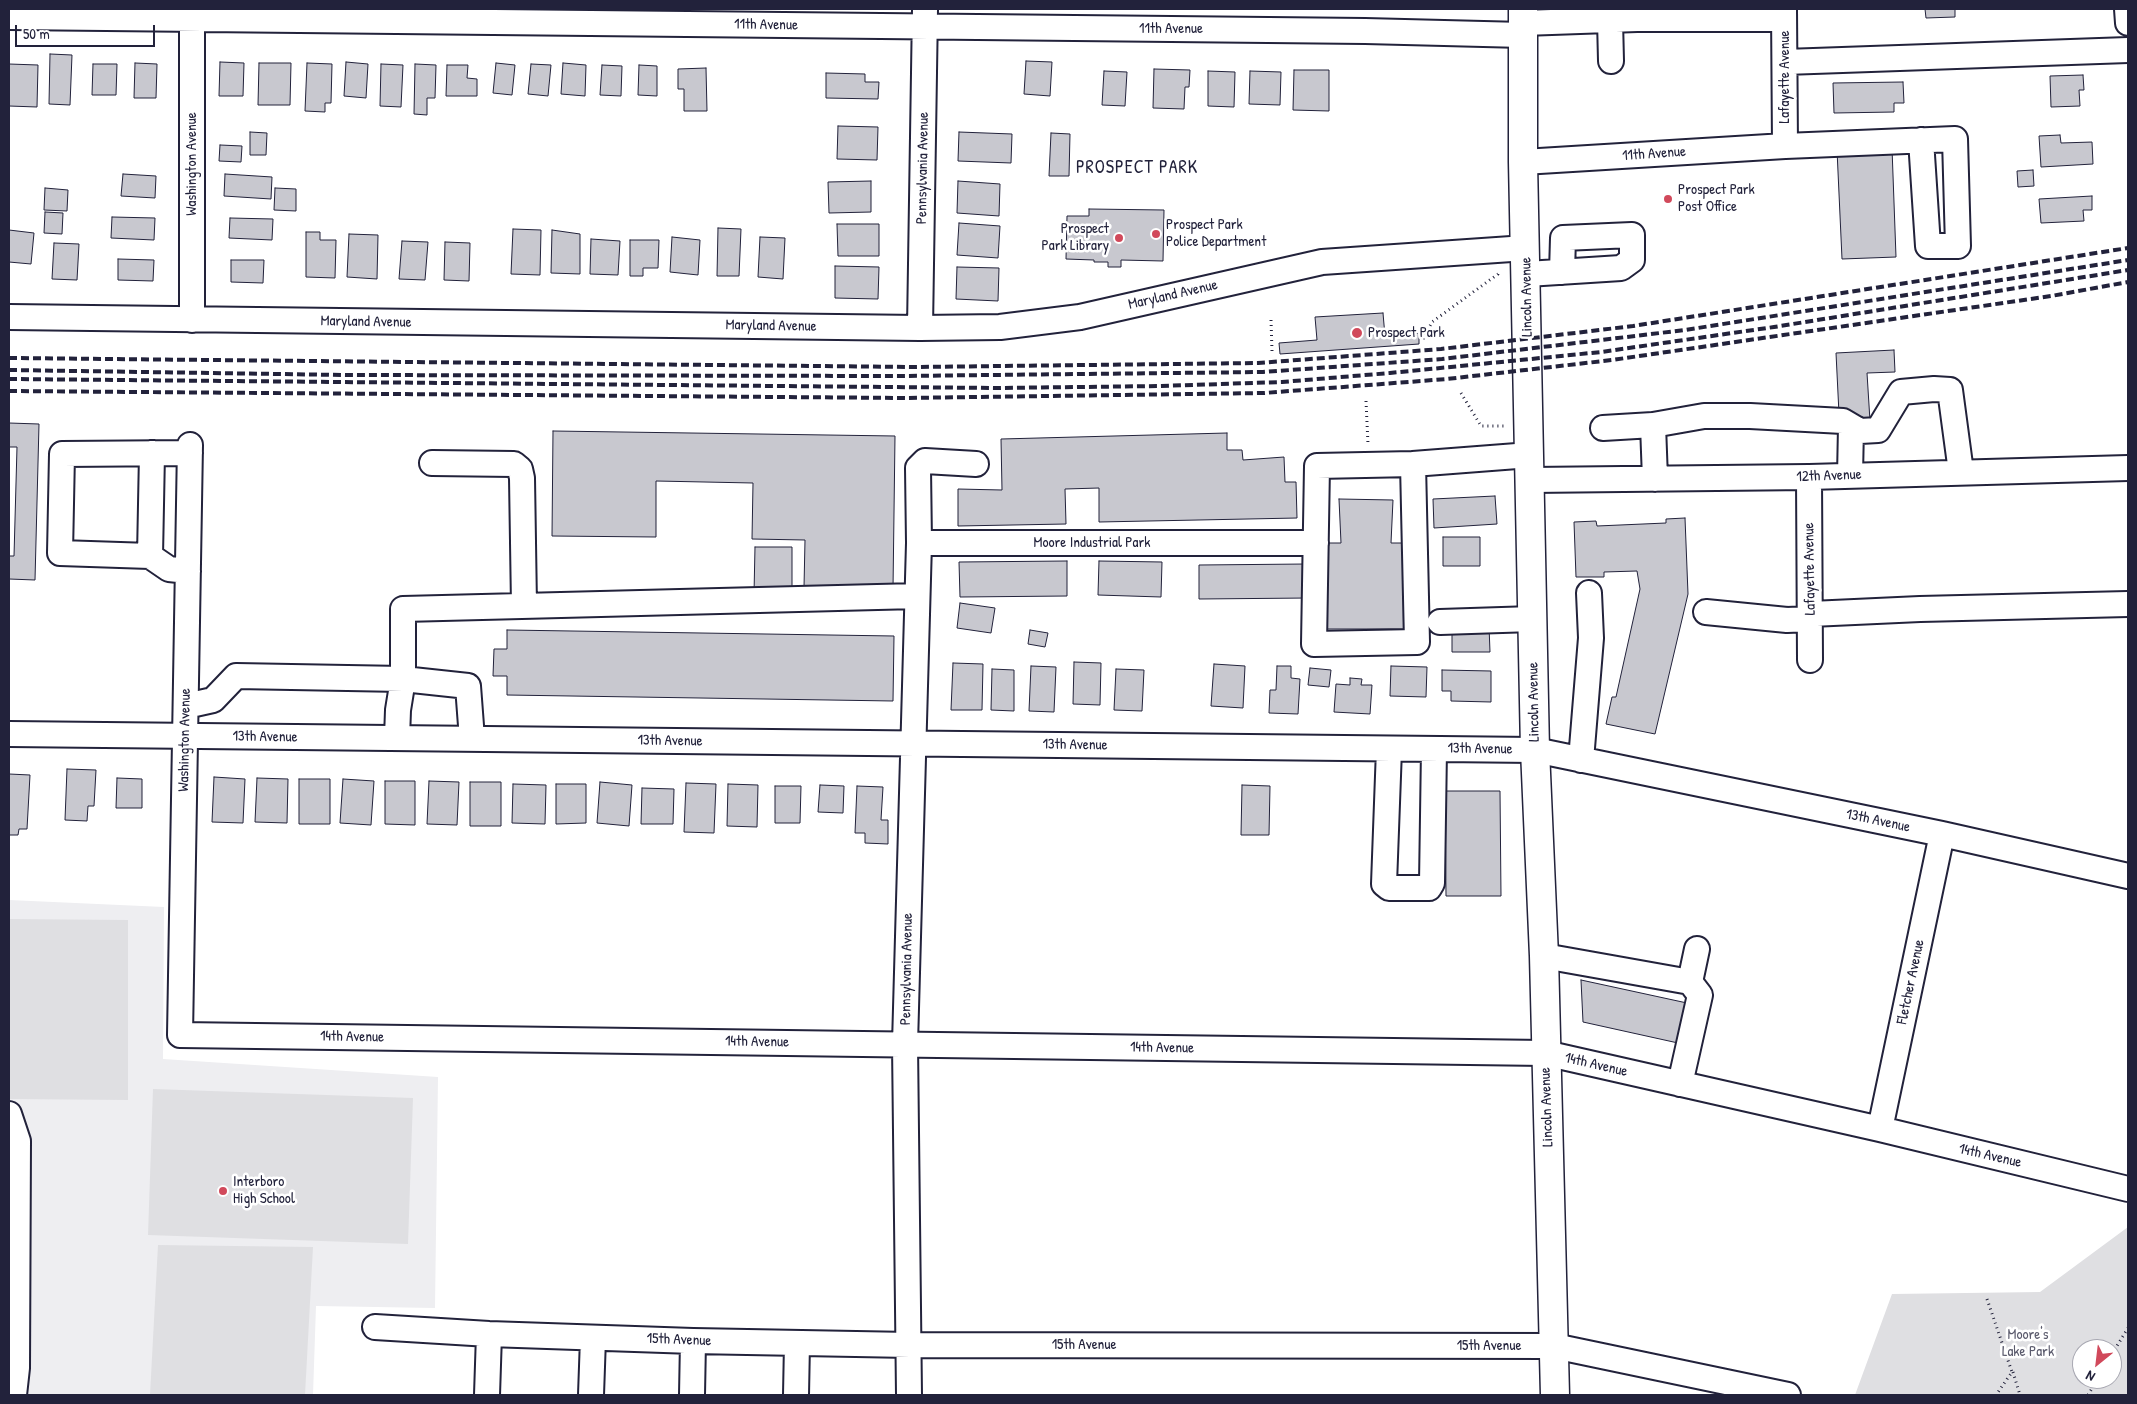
<!DOCTYPE html>
<style>
body{margin:0}
#map{position:relative;width:2137px;height:1404px;overflow:hidden;background:#fff;font-family:"Patrick Hand",sans-serif}
canvas{display:block}
.frame{position:absolute;inset:0;border:10px solid #22223b;pointer-events:none}
.north{position:absolute;left:2072px;top:1339px;width:50px;height:50px;box-sizing:border-box;background:#fff;border:1px solid #a7a7b1;border-radius:50%;rotate:209deg;font-size:14px;font-weight:700;line-height:20px;text-align:center;color:#22223b}
.north::after{content:'';display:block;margin:auto;width:18px;height:22px;background:#d1495b;clip-path:polygon(50% 0,100% 100%,50% 72%,0 100%)}
.scale{position:absolute;left:15px;top:25px;width:140px;height:22px;box-sizing:border-box;border:2px solid #22223b;border-top:0;padding-left:6px;font-size:15px;line-height:18px;white-space:nowrap;color:#22223b;-webkit-text-stroke:4px #fff;paint-order:stroke}
</style>
<div id="map">
<canvas width="2137" height="1404"></canvas>
<div class="frame"></div>
<div class="north">N</div>
<div class="scale">50 m</div>
</div>
<script>
const context = document.querySelector('canvas').getContext('2d');
context.lineJoin = 'round';
function fill(path, color) { context.fillStyle = color; context.fill(path, 'evenodd'); }
const toPath = rows => new Path2D(rows.map(r => 'M' + r).join(''));
function strokePath(path, color, width, dash) { context.strokeStyle = color; context.lineWidth = width; context.lineCap = dash ? 'butt' : 'round'; context.setLineDash(dash || []); context.stroke(path); }
function label(font, color, halo, rows, align = 'center') {
  context.font = font + ' "Patrick Hand",sans-serif'; context.lineWidth = 5; context.setLineDash([]); context.textBaseline = 'middle'; context.strokeStyle = halo; context.fillStyle = color; for (const [text, x, y, turn = 0] of rows) {
    context.save(); context.translate(x, y); context.rotate((+turn || 0) * Math.PI / 180); context.textAlign = isNaN(turn) ? turn : align; if (halo) context.strokeText(text, 0, 0); context.fillText(text, 0, 0); context.restore();
  }
}
fill(toPath([
 [9,900,164,907,163,1059,438,1077,435,1308,316,1306,313,1395,9,1395]
]), '#eeeef1');
fill(toPath([
 [9,919,128,920,128,1100,9,1099],
 [153,1089,413,1098,408,1244,148,1235],
 [2128,1227,2128,1395,1855,1395,1892,1294,2040,1292],
 [2082,1349,2112,1349,2112,1379,2082,1379],
 [158,1245,313,1247,305,1395,150,1395]
]), '#dfdfe2');
const building = toPath([
 [1925,9,1955,9,1955,17,1926,18,1925,9],
 [50,54,72,55,70,105,49,104,50,54],
 [1026,61,1052,62,1050,96,1024,94,1026,61],
 [220,62,244,63,243,96,219,96,220,62],
 [346,62,368,64,366,98,344,96,346,62],
 [135,63,157,64,156,98,134,98,135,63],
 [259,63,291,63,290,105,258,105,259,63],
 [307,63,332,64,331,103,325,103,325,112,305,111,307,63],
 [496,63,515,65,512,95,493,93,496,63],
 [563,63,586,65,585,96,561,94,563,63],
 [9,64,38,65,37,107,9,106,9,64],
 [93,64,117,64,116,95,92,95,93,64],
 [381,64,403,65,401,107,380,106,381,64],
 [415,64,436,65,435,98,427,98,427,115,414,114,415,64],
 [531,64,551,65,548,96,528,94,531,64],
 [447,65,468,65,467,78,477,79,477,96,446,96,447,65],
 [602,65,622,66,621,96,600,95,602,65],
 [639,65,657,66,657,96,638,95,639,65],
 [706,68,707,111,684,111,684,89,678,89,678,69,706,68],
 [1154,69,1190,70,1189,87,1185,87,1184,109,1153,108,1154,69],
 [1294,70,1329,70,1329,111,1293,110,1294,70],
 [1104,71,1127,72,1125,106,1102,105,1104,71],
 [1208,71,1235,72,1234,107,1208,106,1208,71],
 [1250,71,1281,72,1280,105,1249,104,1250,71],
 [826,73,865,74,865,82,879,82,878,99,826,98,826,73],
 [2083,75,2084,90,2079,90,2080,106,2051,107,2050,76,2083,75],
 [1903,82,1904,103,1894,103,1894,112,1834,113,1833,83,1903,82],
 [838,126,878,127,877,160,837,159,838,126],
 [250,132,267,133,266,155,250,155,250,132],
 [959,132,1012,134,1011,163,958,161,959,132],
 [1051,133,1070,134,1069,176,1049,176,1051,133],
 [2060,135,2061,143,2092,142,2093,164,2041,167,2039,136,2060,135],
 [220,145,242,146,241,162,219,161,220,145],
 [1892,148,1896,257,1842,259,1837,150,1892,148],
 [2033,170,2034,186,2018,187,2017,171,2033,170],
 [123,174,156,176,155,198,121,196,123,174],
 [225,174,272,177,271,199,224,196,225,174],
 [871,181,871,212,829,213,828,182,871,181],
 [958,181,1000,184,999,216,957,213,958,181],
 [45,188,68,190,67,211,44,210,45,188],
 [275,188,296,189,296,211,274,210,275,188],
 [2092,196,2092,210,2083,210,2084,221,2041,223,2039,199,2092,196],
 [1089,209,1164,210,1163,261,1121,260,1121,267,1108,267,1108,262,1094,262,1094,260,1066,259,1067,216,1089,216,1089,209],
 [45,212,63,213,62,234,44,233,45,212],
 [112,217,155,218,154,240,111,238,112,217],
 [230,218,273,219,272,240,229,238,230,218],
 [959,223,1000,226,998,258,957,255,959,223],
 [837,224,879,224,879,256,838,256,837,224],
 [718,228,741,229,739,276,717,276,718,228],
 [513,229,541,230,540,275,511,274,513,229],
 [9,230,34,233,31,264,9,262,9,230],
 [552,230,580,234,580,274,551,273,552,230],
 [306,232,320,232,320,240,336,240,335,278,306,277,306,232],
 [349,234,378,235,377,279,347,277,349,234],
 [672,237,700,240,698,275,670,272,672,237],
 [760,237,785,238,783,279,758,277,760,237],
 [591,239,620,241,618,275,590,274,591,239],
 [630,240,659,240,658,268,643,268,643,276,630,276,630,240],
 [402,241,428,242,425,280,399,279,402,241],
 [445,242,470,243,469,281,444,280,445,242],
 [54,243,79,244,77,280,52,279,54,243],
 [118,259,154,260,153,281,118,280,118,259],
 [231,260,264,260,263,283,231,282,231,260],
 [835,266,879,267,878,299,835,298,835,266],
 [957,267,999,268,998,301,956,299,957,267],
 [1383,313,1385,336,1419,333,1419,344,1280,354,1279,343,1317,340,1315,317,1383,313],
 [1894,350,1895,372,1867,373,1870,421,1856,422,1855,413,1839,414,1836,353,1894,350],
 [9,423,39,424,35,580,9,579,9,556,14,556,17,447,9,447,9,423],
 [553,431,895,436,893,589,804,587,805,540,752,539,753,483,656,481,656,537,552,536,553,431],
 [1227,433,1227,450,1242,450,1243,460,1284,457,1285,482,1296,482,1297,518,1099,522,1099,488,1065,489,1066,524,958,526,958,489,1002,490,1001,439,1227,433],
 [1495,496,1497,524,1434,528,1433,499,1495,496],
 [1339,499,1393,500,1391,543,1408,543,1409,629,1324,629,1323,543,1341,543,1339,499],
 [1685,518,1688,594,1655,734,1606,724,1612,697,1616,697,1640,589,1637,571,1604,572,1604,577,1576,577,1574,522,1596,521,1597,526,1666,523,1666,519,1685,518],
 [1443,537,1480,537,1480,566,1443,566,1443,537],
 [755,547,792,547,792,595,754,594,755,547],
 [1067,561,1067,596,960,597,959,562,1067,561],
 [1099,561,1162,562,1161,597,1098,595,1099,561],
 [1307,564,1308,598,1199,599,1199,565,1307,564],
 [960,603,995,608,991,633,957,628,960,603],
 [1452,626,1489,626,1490,652,1452,652,1452,626],
 [507,630,894,636,893,701,507,695,507,676,493,676,494,649,507,649,507,630],
 [1030,630,1048,633,1045,647,1028,644,1030,630],
 [1074,662,1101,663,1100,705,1073,704,1074,662],
 [953,663,983,664,982,710,951,710,953,663],
 [1214,664,1245,666,1243,708,1211,706,1214,664],
 [1031,666,1056,667,1054,712,1029,711,1031,666],
 [1277,666,1291,666,1291,678,1300,679,1298,714,1269,713,1270,690,1276,690,1277,666],
 [1391,666,1427,667,1426,697,1390,696,1391,666],
 [1310,668,1331,670,1329,687,1308,685,1310,668],
 [992,669,1014,670,1014,711,991,710,992,669],
 [1116,669,1144,670,1142,711,1114,710,1116,669],
 [1442,670,1491,671,1491,702,1451,701,1451,691,1442,691,1442,670],
 [1350,678,1362,679,1361,685,1372,685,1370,714,1334,712,1336,684,1350,685,1350,678],
 [67,769,96,770,94,806,88,806,87,821,65,820,67,769],
 [9,774,30,775,27,829,19,829,18,835,9,835,9,774],
 [214,777,245,779,243,823,212,822,214,777],
 [117,778,142,779,142,808,116,808,117,778],
 [257,778,288,779,287,823,255,822,257,778],
 [299,779,330,779,330,824,299,824,299,779],
 [343,779,374,781,371,825,340,823,343,779],
 [385,781,415,781,415,825,385,824,385,781],
 [429,781,459,782,457,825,427,824,429,781],
 [470,782,501,782,501,826,470,826,470,782],
 [600,782,632,785,629,826,597,823,600,782],
 [686,783,716,784,714,833,684,832,686,783],
 [513,784,546,785,545,824,512,823,513,784],
 [556,784,586,784,586,823,556,824,556,784],
 [728,784,758,785,757,827,727,826,728,784],
 [820,785,844,786,843,813,818,812,820,785],
 [1242,785,1270,786,1269,835,1241,835,1242,785],
 [775,786,801,786,800,823,775,823,775,786],
 [857,786,883,787,881,820,888,820,888,844,865,843,865,833,855,833,857,786],
 [642,788,674,789,673,824,641,824,642,788],
 [1445,791,1500,791,1501,896,1446,896,1445,791],
 [1581,980,1687,1003,1678,1043,1583,1022,1581,980]
]);
fill(building, '#c8c8cf');
strokePath(building, '#22223b', 1);
const minor = toPath([
 [1784,9,1785,146],
 [2127,9,2128,23],
 [9,17,1365,31,1523,35],
 [1610,20,1611,61],
 [1523,23,1637,19,1784,19],
 [1785,62,2128,50],
 [1523,162,1785,146,1955,139,1958,246,1928,246,1921,140],
 [1527,274,1621,268,1632,260,1632,235,1563,238,1562,272],
 [9,317,920,328,1000,327,1080,317,1322,262,1526,248],
 [192,320,192,9],
 [920,328,925,9],
 [1653,425,1704,416,1750,416,1843,421,1860,431,1878,430,1901,392,1934,389,1950,390,1961,472],
 [1603,428,1653,425,1655,479],
 [190,445,180,1035,1545,1053,1880,1129,2128,1189],
 [432,463,514,464,520,469,522,478,524,606],
 [1413,464,1317,466,1314,644,1417,642,1413,464,1530,455],
 [1850,476,1851,426],
 [1809,477,1810,660],
 [1531,480,1809,477,2128,468],
 [919,543,1316,543],
 [150,556,152,453],
 [188,571,169,569,150,556,60,553,62,454,190,453],
 [1706,612,1787,620,1811,619],
 [1811,614,1920,609,2128,604],
 [1440,622,1533,619],
 [186,706,213,700,236,676,403,679,468,686,472,739],
 [9,734,1535,750,1942,834,2128,876],
 [397,738,398,710,403,679,403,609,917,596],
 [1389,749,1384,884,1389,888,1429,888,1432,883,1434,749],
 [1581,760,1591,638,1589,593],
 [1544,956,1690,982,1700,995,1680,1084],
 [1690,982,1697,949],
 [9,1114,18,1141,17,1368,14,1395],
 [1880,1129,1942,834],
 [375,1327,489,1334,693,1341,910,1345,1554,1346,1788,1395],
 [487,1395,489,1334],
 [591,1395,593,1338],
 [692,1395,693,1341],
 [796,1395,797,1343],
 [909,1395,905,1044,919,543,918,468,925,461,976,464]
]);
const major = toPath([
 [1523,9,1523,162,1535,750,1544,956,1555,1395]
]);
strokePath(minor, '#22223b', 28);
strokePath(major, '#22223b', 31);
strokePath(toPath([
 [1271,320,1272,351],
 [1423,339,1432,322,1498,274,1499,271],
 [1461,393,1481,426,1507,426],
 [1366,401,1368,444],
 [1987,1299,2012,1372,1996,1395],
 [2112,1354,2128,1328],
 [2013,1372,2020,1395],
 [2088,1395,2098,1379]
]), '#22223b', 3, [1, 4]);
strokePath(minor, '#fff', 24);
strokePath(major, '#fff', 28);
strokePath(toPath([
 [9,358,916,367,1258,363,1441,349,1633,326,2128,248],
 [9,370,346,375,900,376,1263,372,1442,359,1685,330,2128,260],
 [9,379,998,388,1160,386,1282,382,1390,373,1601,352,1774,327,2128,270],
 [9,391,905,398,1264,393,1447,379,1612,360,2051,296,2128,282]
]), '#22223b', 4, [8, 4]);
for (const [x, y, r, color] of [
 [1668,199,5,"#d1495b"],
 [1156,234,5,"#d1495b"],
 [1119,238,5,"#d1495b"],
 [1357,333,6,"#d1495b"],
 [223,1191,5,"#d1495b"]
]) { const dot = new Path2D(); dot.arc(x, y, r, 0, 2 * Math.PI); context.fillStyle = color; context.fill(dot); strokePath(dot, '#fff', 2); }
label('15px', '#22223b', '#fff', [
 ["11th Avenue",766,25,1],
 ["11th Avenue",1171,29],
 ["Lafayette Avenue",1785,77,-90],
 ["11th Avenue",1654,154,-4],
 ["Washington Avenue",192,164,-90],
 ["Pennsylvania Avenue",923,168,-89],
 ["Maryland Avenue",1173,295,-13],
 ["Lincoln Avenue",1527,297,-91],
 ["Maryland Avenue",366,322,1],
 ["Maryland Avenue",771,326,1],
 ["12th Avenue",1829,476,-2],
 ["Moore Industrial Park",1092,543],
 ["Lafayette Avenue",1810,569,-91],
 ["Lincoln Avenue",1534,702,-91],
 ["13th Avenue",265,737,1],
 ["Washington Avenue",185,740,-89],
 ["13th Avenue",670,741,1],
 ["13th Avenue",1075,745,1],
 ["13th Avenue",1480,749,1],
 ["13th Avenue",1878,821,12],
 ["Pennsylvania Avenue",907,969,-89],
 ["Fletcher Avenue",1911,982,-78],
 ["14th Avenue",352,1037,1],
 ["14th Avenue",757,1042,1],
 ["14th Avenue",1162,1048,1],
 ["14th Avenue",1596,1065,13],
 ["Lincoln Avenue",1547,1107,-92],
 ["14th Avenue",1990,1156,13],
 ["15th Avenue",679,1340,2],
 ["15th Avenue",1084,1345],
 ["15th Avenue",1489,1346]
]);
label('15px', '#22223b', '#fff', [
 ["Prospect Park",1678,190],
 ["Post Office",1678,207],
 ["Prospect Park",1166,225],
 ["Police Department",1166,242],
 ["Prospect",1109,229,"right"],
 ["Park Library",1109,246,"right"],
 ["Prospect Park",1368,333],
 ["Interboro",233,1182],
 ["High School",233,1199]
], 'left');
label('15px', '#5b5b6d', '#fff', [
 ["Moore's",2028,1335],
 ["Lake Park",2028,1352]
]);
context.letterSpacing = '1px';
label('18px', '#22223b', '#fff', [
 ["PROSPECT PARK",1137,168]
]);
context.letterSpacing = '0px';
</script>
